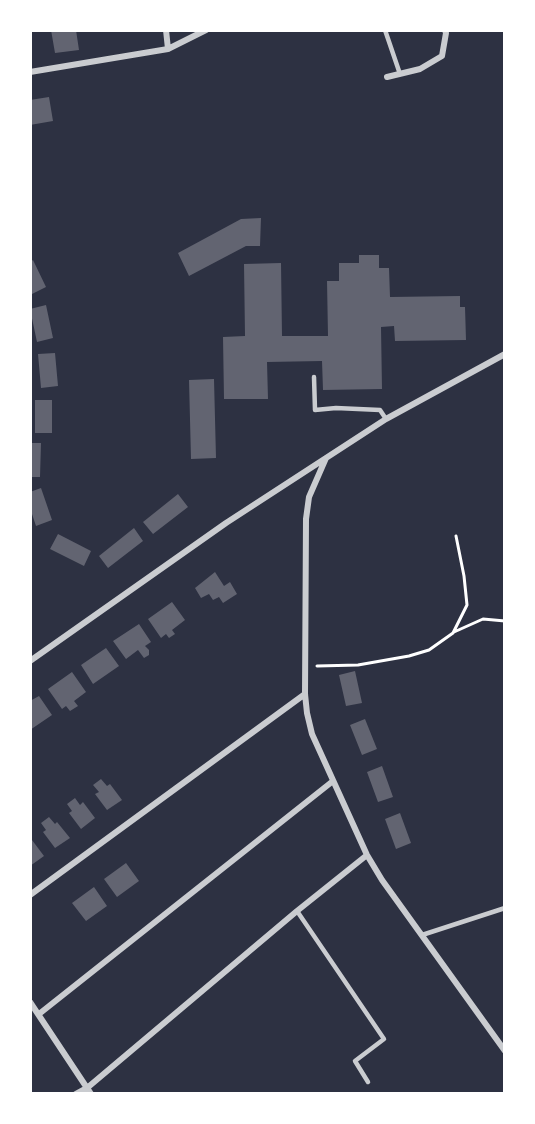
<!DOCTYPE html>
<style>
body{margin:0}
#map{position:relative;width:535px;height:1124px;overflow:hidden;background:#2d3142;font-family:Montserrat,sans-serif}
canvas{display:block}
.frame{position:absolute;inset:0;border:32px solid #fff;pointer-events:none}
</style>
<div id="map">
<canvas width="535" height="1124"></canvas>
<div class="frame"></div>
</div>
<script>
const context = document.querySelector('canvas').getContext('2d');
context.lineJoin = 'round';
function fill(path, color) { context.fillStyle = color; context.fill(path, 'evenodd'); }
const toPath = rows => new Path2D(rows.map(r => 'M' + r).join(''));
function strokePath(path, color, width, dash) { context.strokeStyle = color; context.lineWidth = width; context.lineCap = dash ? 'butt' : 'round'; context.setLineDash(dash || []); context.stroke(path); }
fill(toPath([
 [51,30,76,30,79,50,55,53],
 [49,97,53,121,30,125,30,100],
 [261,218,260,246,246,246,189,276,178,253,241,219],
 [359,255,379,255,379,268,389,268,390,297,460,296,460,307,465,307,466,340,395,341,394,326,381,327,382,389,323,390,322,361,267,362,268,399,224,399,223,337,245,336,244,264,281,263,282,336,328,336,327,281,339,281,339,263,359,263],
 [33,260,46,287,30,295,30,262],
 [46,305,53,338,37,342,30,309],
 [55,353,58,386,41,388,38,354],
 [214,379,216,458,191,459,189,380],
 [35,400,52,400,52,433,35,433],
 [30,443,41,443,40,477,30,477],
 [41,488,52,520,36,526,30,508,30,492],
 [178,494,188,507,153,534,143,522],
 [134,528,143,541,108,568,99,556],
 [58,534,91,551,84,566,50,549],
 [215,572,224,586,230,582,237,594,223,603,219,597,213,600,209,594,201,598,195,588],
 [172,602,185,620,172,630,175,634,169,638,166,634,161,638,148,619],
 [139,624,151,642,145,646,149,650,149,655,144,658,138,650,126,659,113,641],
 [106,648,119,666,93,684,81,665],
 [355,671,362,703,346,706,339,675],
 [72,672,86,692,74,701,78,706,70,711,66,706,62,709,48,689],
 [39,696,52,715,30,730,30,701],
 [365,719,377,749,362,755,350,725],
 [382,766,393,797,378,802,367,772],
 [101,779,107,786,110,784,122,800,107,810,95,794,99,792,93,785],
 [75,798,80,805,83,802,95,818,81,829,69,813,72,811,67,804],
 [400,813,411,843,396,849,385,819],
 [49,817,55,824,57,822,70,838,55,848,43,832,46,830,41,823],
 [32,840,44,856,30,866,30,841],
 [126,863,139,881,117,897,104,879],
 [94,887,107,906,86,921,72,903]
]), '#626471');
strokePath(toPath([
 [454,632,483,619,505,621],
 [317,666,358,665,409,656,429,650,453,633,467,605,464,576,456,536]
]), '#fff', 3);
strokePath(toPath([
 [385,30,400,74],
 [314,377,315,410,336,408,380,410,386,419],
 [297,911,384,1039,355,1061,368,1082],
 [422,935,505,908]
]), '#caccd0', 4.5);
strokePath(toPath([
 [166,30,168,49],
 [30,72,168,49,206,30],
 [387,77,420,69,442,56,446,33,445,30],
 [326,458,309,497,306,519,305,694,307,713,312,734,367,855,382,880,505,1051],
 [30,661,226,523,386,419,505,354],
 [30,895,305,694],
 [30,1002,91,1094],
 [39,1014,333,781],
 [76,1094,87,1088,297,911,367,855]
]), '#caccd0', 6);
</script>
